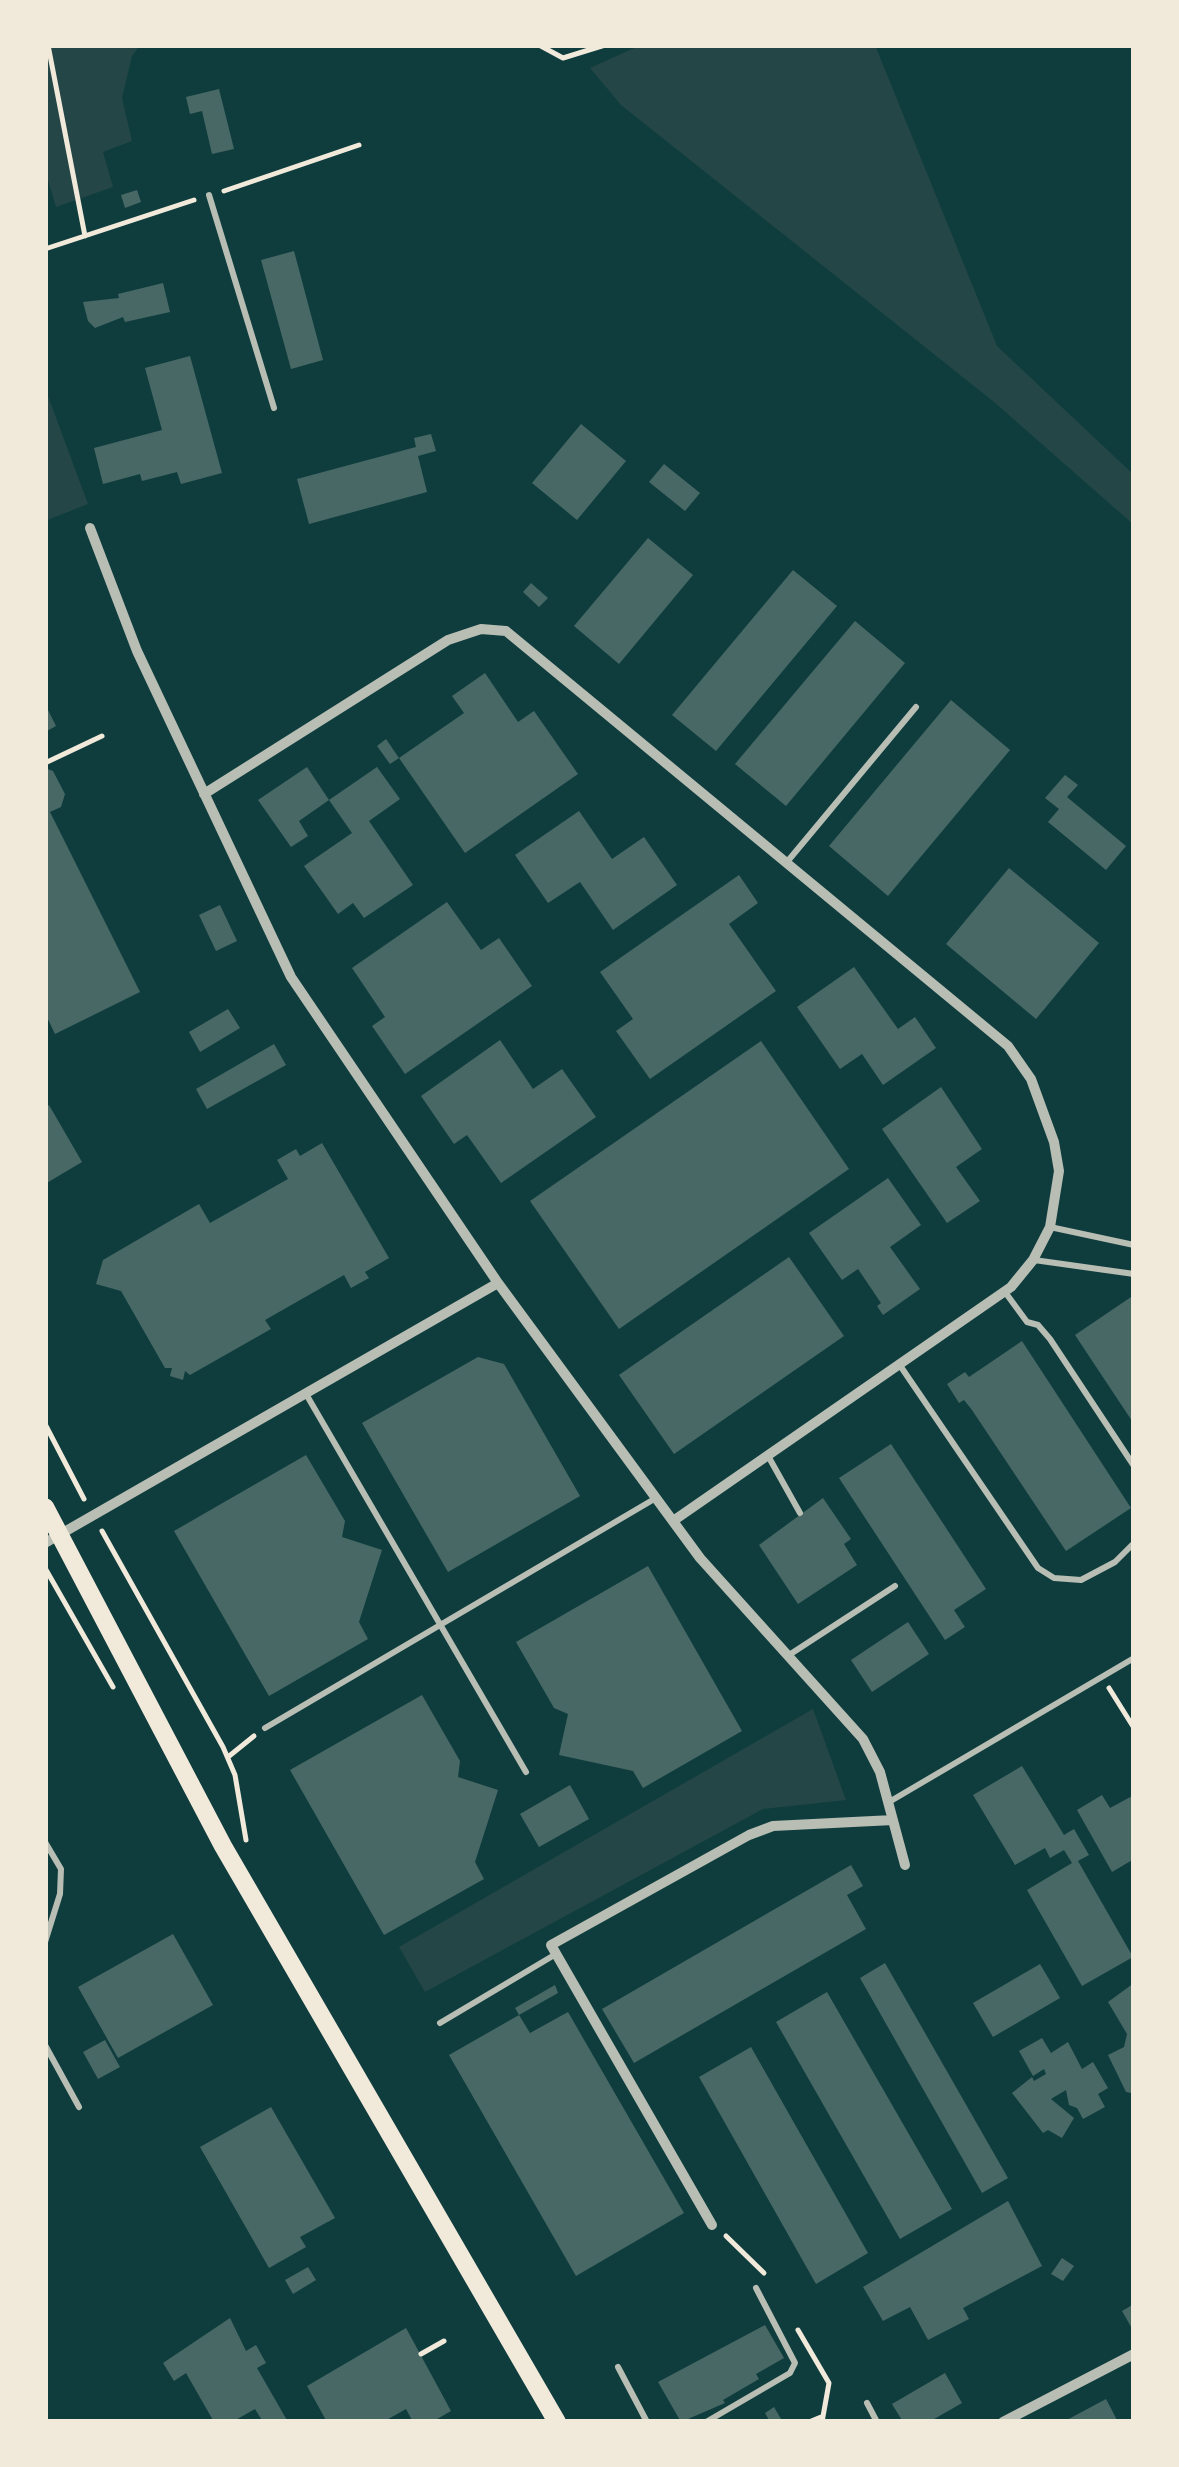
<!DOCTYPE html>
<style>
body{margin:0}
#map{position:relative;width:1179px;height:2467px;overflow:hidden;background:#0f3d3e;font-family:"PT Sans",sans-serif}
canvas{display:block}
.frame{position:absolute;inset:0;border:48px solid #f1e9da;pointer-events:none}
</style>
<div id="map">
<canvas width="1179" height="2467"></canvas>
<div class="frame"></div>
</div>
<script>
const context = document.querySelector('canvas').getContext('2d');
context.lineJoin = 'round';
function fill(path, color) { context.fillStyle = color; context.fill(path, 'evenodd'); }
const toPath = rows => new Path2D(rows.map(r => 'M' + r).join(''));
function strokePath(path, color, width, dash) { context.strokeStyle = color; context.lineWidth = width; context.lineCap = dash ? 'butt' : 'round'; context.setLineDash(dash || []); context.stroke(path); }
fill(toPath([
 [45,45,140,45,132,56,122,98,132,141,103,152,113,187,56,207,45,170],
 [641,45,875,45,997,346,1134,475,1134,525,994,402,621,105,590,68],
 [45,388,88,504,45,521],
 [813,1709,846,1800,763,1809,425,1992,399,1947]
]), '#244646');
fill(toPath([
 [219,89,234,149,212,154,202,111,190,114,186,97],
 [137,190,141,202,125,208,121,195],
 [294,251,323,360,291,369,261,260],
 [163,283,170,312,125,322,123,317,95,328,88,321,83,302,119,298,118,294],
 [190,356,222,473,181,484,177,472,142,481,140,474,103,484,94,448,162,430,145,368],
 [581,424,626,461,577,520,532,483],
 [431,434,436,451,418,456,427,492,309,524,297,479,416,447,414,438],
 [664,464,700,493,685,511,649,482],
 [648,538,693,575,619,664,574,626],
 [793,570,837,606,716,751,672,715],
 [531,583,548,598,539,607,523,592],
 [855,621,905,663,786,806,735,764],
 [485,673,518,722,534,711,578,774,465,853,399,758,464,713,452,696],
 [951,700,1010,750,888,896,829,846],
 [45,704,56,726,45,732],
 [386,739,399,758,390,764,377,746],
 [307,767,329,800,299,821,308,836,291,847,258,800],
 [377,767,400,799,369,821,413,885,364,918,353,903,338,914,304,866,352,833,329,800],
 [45,768,53,771,65,794,61,807,50,812,140,992,55,1034,45,1013],
 [1065,775,1078,785,1067,797,1126,846,1106,870,1048,822,1059,809,1045,798],
 [579,811,612,859,644,837,677,885,613,930,580,882,548,903,515,855],
 [1009,868,1099,943,1036,1019,946,944],
 [739,875,758,903,729,924,776,991,650,1079,616,1031,633,1019,600,972],
 [447,902,481,950,499,938,532,986,405,1074,372,1026,385,1017,352,968],
 [220,905,237,941,216,951,199,915],
 [854,967,898,1029,915,1017,936,1048,883,1085,862,1054,840,1069,797,1007],
 [228,1009,240,1028,200,1052,189,1032],
 [500,1040,533,1089,562,1069,596,1117,501,1183,467,1135,454,1144,421,1096],
 [761,1041,849,1169,619,1329,530,1201],
 [274,1044,286,1065,207,1109,196,1089],
 [941,1087,982,1149,956,1167,980,1201,947,1223,882,1129],
 [49,1105,82,1162,45,1184,45,1108],
 [322,1143,389,1258,365,1272,369,1278,351,1288,344,1275,265,1320,271,1329,190,1375,185,1371,183,1380,170,1376,172,1368,165,1368,121,1291,96,1284,103,1260,199,1204,210,1223,288,1179,277,1160,296,1149,300,1156],
 [888,1178,921,1225,890,1247,920,1289,883,1315,877,1306,881,1303,858,1269,842,1280,809,1233],
 [789,1257,844,1336,674,1454,619,1375],
 [1134,1295,1134,1424,1075,1335],
 [1022,1341,1131,1508,1066,1551,972,1410,964,1400,959,1403,947,1384,965,1372,969,1377],
 [478,1357,504,1364,580,1496,448,1572,362,1423],
 [891,1444,986,1589,954,1610,965,1627,945,1640,839,1478],
 [306,1455,345,1521,342,1537,382,1550,359,1622,368,1639,269,1696,174,1531],
 [823,1498,851,1539,844,1544,857,1565,798,1604,759,1545],
 [648,1566,742,1731,643,1788,633,1771,559,1755,568,1714,554,1708,516,1642],
 [908,1622,929,1654,872,1692,851,1660],
 [422,1695,460,1761,458,1777,498,1790,475,1862,484,1879,384,1935,290,1770],
 [1022,1766,1064,1835,1074,1829,1089,1855,1078,1861,1133,1957,1082,1986,1027,1890,1072,1863,1064,1850,1050,1858,1045,1848,1015,1865,973,1795],
 [570,1785,589,1819,539,1847,520,1814],
 [1102,1795,1110,1808,1134,1795,1134,1859,1112,1872,1077,1810],
 [851,1865,863,1886,847,1895,866,1929,634,2063,602,2009],
 [173,1934,213,2005,118,2058,78,1987],
 [885,1963,1008,2178,982,2193,860,1978],
 [1040,1964,1060,1998,993,2037,973,2003],
 [1134,1983,1134,2092,1132,2093,1126,2092,1108,2055,1124,2047,1127,2034,1108,2002],
 [555,1985,558,1993,519,2015,515,2008],
 [827,1992,952,2209,900,2239,776,2022],
 [568,2012,684,2213,576,2276,449,2055,519,2015,530,2033],
 [1042,2038,1051,2053,1068,2042,1082,2069,1093,2062,1108,2088,1098,2094,1105,2107,1083,2119,1077,2108,1069,2105,1066,2090,1051,2099,1074,2118,1062,2138,1048,2130,1043,2133,1012,2093,1032,2077,1034,2081,1046,2074,1044,2069,1033,2076,1019,2051],
 [105,2040,120,2067,98,2079,83,2052],
 [751,2047,868,2253,816,2284,699,2077],
 [271,2107,335,2218,300,2237,306,2247,269,2268,200,2147],
 [1008,2201,1042,2266,963,2308,969,2319,928,2340,910,2307,883,2321,863,2287],
 [1062,2258,1074,2266,1063,2281,1051,2274],
 [308,2267,316,2280,293,2294,285,2280],
 [1134,2304,1134,2332,1122,2311],
 [230,2318,246,2351,256,2345,266,2363,257,2368,288,2422,263,2422,255,2409,232,2422,214,2422,186,2373,174,2381,163,2363],
 [765,2325,784,2358,756,2374,759,2379,723,2400,725,2403,681,2422,658,2382],
 [406,2328,451,2411,432,2422,413,2422,406,2409,383,2422,327,2422,307,2386],
 [945,2373,962,2403,929,2422,903,2422,892,2404],
 [1106,2399,1118,2422,1063,2422],
 [774,2407,781,2419,770,2422,765,2413]
]), '#486865');
strokePath(toPath([
 [48,45,85,236],
 [539,45,563,58,605,45],
 [224,191,359,145],
 [45,249,194,200],
 [45,763,102,736],
 [45,1424,84,1499],
 [102,1531,223,1747,235,1775,246,1840],
 [45,1568,113,1687],
 [1109,1688,1134,1728],
 [228,1757,254,1736],
 [726,2236,764,2273],
 [798,2330,829,2383,822,2422],
 [421,2354,444,2341],
 [744,2422,752,2422],
 [809,2422,821,2417]
]), '#f1e9da', 5);
strokePath(toPath([
 [209,195,274,408],
 [787,862,916,707],
 [1050,1227,1134,1245],
 [1034,1260,1134,1274],
 [1005,1292,1027,1322,1038,1325,1050,1339,1134,1466],
 [899,1364,1038,1568,1054,1578,1081,1580,1115,1562,1134,1543],
 [306,1394,526,1772],
 [767,1454,800,1513],
 [789,1655,895,1586],
 [265,1728,656,1498],
 [889,1802,1134,1658],
 [45,1842,61,1869,60,1894,45,1942],
 [440,2023,556,1954],
 [45,2045,79,2107],
 [618,2367,647,2422],
 [867,2403,877,2422],
 [706,2422,790,2373,795,2363,756,2288]
]), '#b8beb3', 6);
strokePath(toPath([
 [90,528,137,651,291,977,498,1283,700,1558,863,1739,880,1772,905,1865],
 [204,794,448,640,481,629,506,631,1008,1046,1031,1079,1054,1142,1059,1171,1050,1227,1033,1260,1011,1287,673,1521],
 [45,1543,498,1283],
 [712,2225,551,1945,749,1835,773,1826,893,1820],
 [1003,2422,1134,2354]
]), '#b8beb3', 10);
strokePath(toPath([
 [45,1507,223,1846,557,2422]
]), '#f1e9da', 18);
</script>
